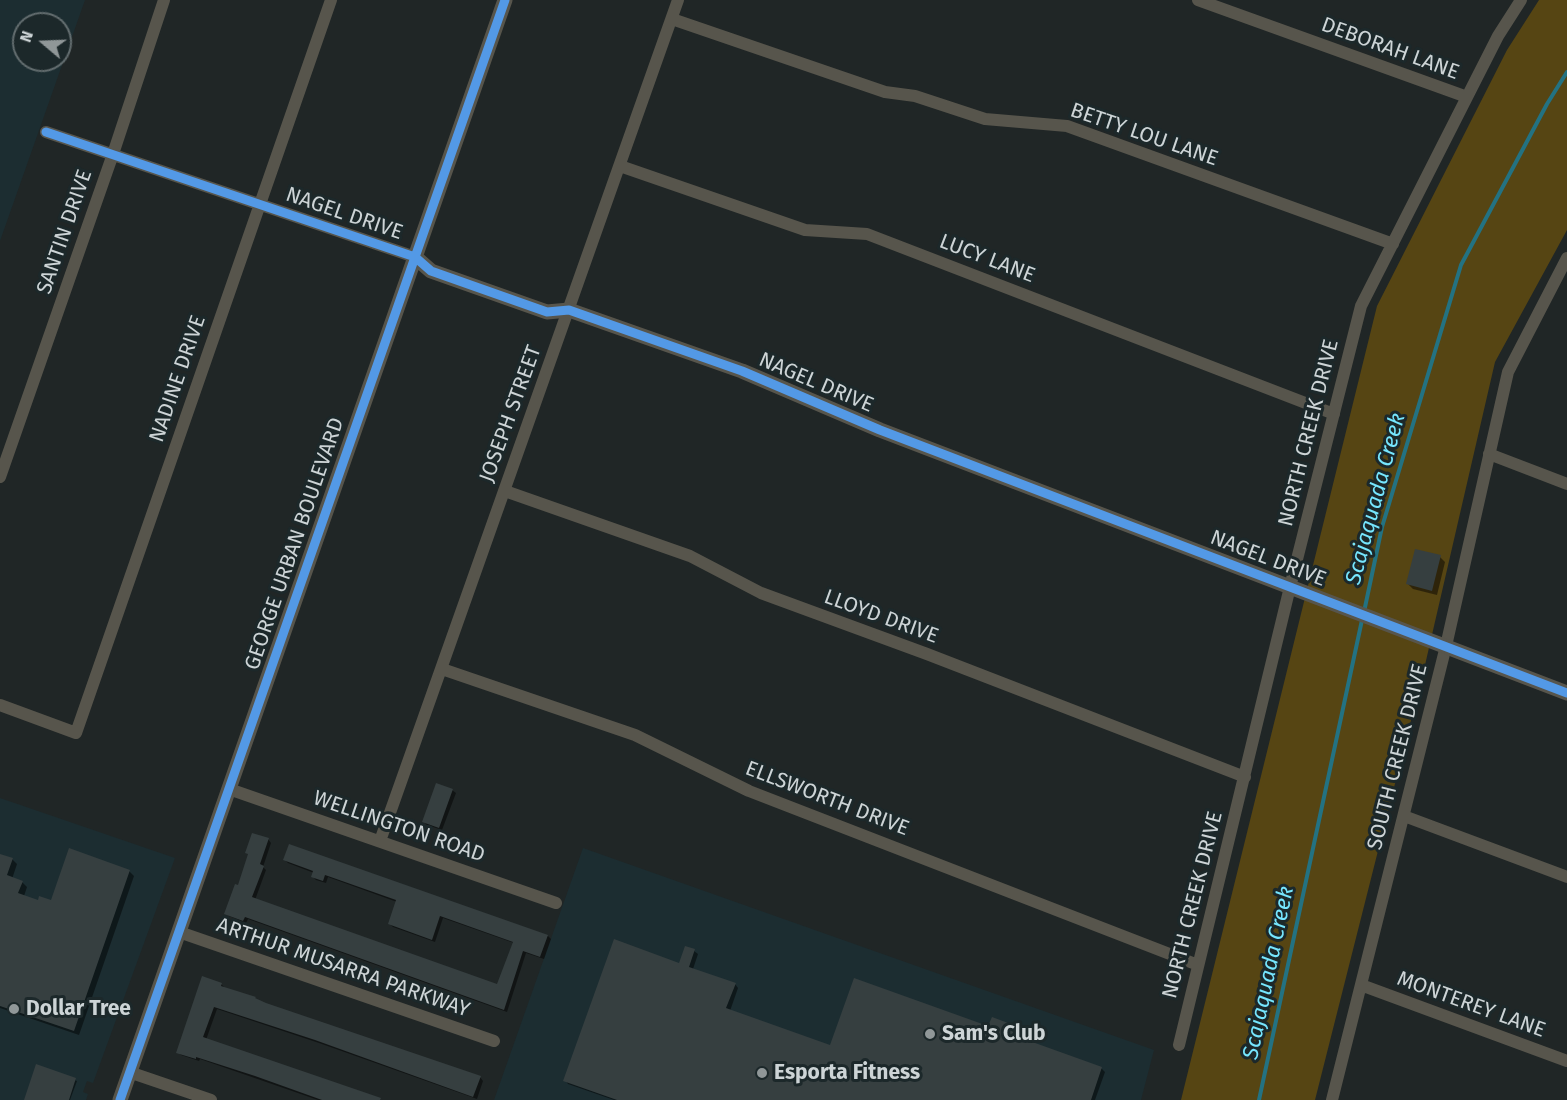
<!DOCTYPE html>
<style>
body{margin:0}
#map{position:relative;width:1567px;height:1100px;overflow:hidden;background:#202626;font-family:"Fira Sans",sans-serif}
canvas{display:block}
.north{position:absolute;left:12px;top:12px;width:60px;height:60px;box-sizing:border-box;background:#1c282a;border:2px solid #636d6f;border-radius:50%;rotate:289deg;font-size:16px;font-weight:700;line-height:24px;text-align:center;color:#cdd4d6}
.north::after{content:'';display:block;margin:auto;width:21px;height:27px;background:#909798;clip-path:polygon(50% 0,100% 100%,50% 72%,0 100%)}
</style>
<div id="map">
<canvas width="1567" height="1100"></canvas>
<div class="north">N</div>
</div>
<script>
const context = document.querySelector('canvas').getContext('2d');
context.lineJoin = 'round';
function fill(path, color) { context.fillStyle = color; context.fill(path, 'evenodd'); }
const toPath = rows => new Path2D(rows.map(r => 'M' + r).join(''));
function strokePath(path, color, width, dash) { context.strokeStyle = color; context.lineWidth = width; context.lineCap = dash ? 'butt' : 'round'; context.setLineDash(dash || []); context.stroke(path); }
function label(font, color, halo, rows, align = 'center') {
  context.font = font + ' "Fira Sans",sans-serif'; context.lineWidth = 6; context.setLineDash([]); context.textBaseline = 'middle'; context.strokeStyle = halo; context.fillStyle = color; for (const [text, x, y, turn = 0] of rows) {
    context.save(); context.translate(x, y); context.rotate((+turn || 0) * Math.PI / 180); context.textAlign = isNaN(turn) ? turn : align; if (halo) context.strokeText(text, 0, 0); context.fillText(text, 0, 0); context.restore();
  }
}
fill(toPath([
 [0,0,85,0,0,241],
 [24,24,60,24,60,60,24,60],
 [0,798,175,858,93,1083,87,1081,83,1092,88,1094,86,1100,0,1100],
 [583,848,1154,1050,1141,1100,494,1100]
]), '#1c2d31');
fill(toPath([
 [1539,0,1567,0,1567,230,1495,362,1425,665,1315,1100,1181,1100,1377,306,1507,50]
]), '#564513');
fill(toPath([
 [1440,557,1445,562,1437,595,1413,589,1408,584],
 [452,790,456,793,442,830,427,825,424,822],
 [268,839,271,843,263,867,266,870,255,900,498,986,514,943,443,918,435,942,393,927,390,924,397,902,328,877,326,883,316,880,313,877,314,873,288,863,285,860,548,936,551,939,544,959,526,953,507,1012,248,919,246,923,229,916,226,913,239,887],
 [0,855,12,859,17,864,12,879,22,882,27,887,24,896,39,902,52,902,129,871,134,876,79,1035,0,1008],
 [694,951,698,954,693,969,735,984,738,988,730,1011,831,1047,989,1028,1026,1031,1030,1035,1027,1042,1102,1069,1105,1072,1095,1100,614,1100,568,1084,565,1080],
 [221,984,225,988,258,1001,480,1077,483,1081,477,1099,319,1043,217,1009,206,1040,380,1100,318,1100,200,1059,199,1061,181,1055,178,1052],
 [37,1066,77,1081,70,1100,26,1100]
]), '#0007');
strokePath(toPath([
 [1364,612,1382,527,1461,265,1547,104,1567,72],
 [1259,1100,1362,620]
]), '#237282', 4);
fill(toPath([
 [1415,549,1441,555,1432,591,1406,584],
 [436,783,453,789,439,828,422,822],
 [252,833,269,838,260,864,264,866,252,897,497,984,513,942,440,916,432,940,388,924,396,900,325,875,323,881,311,877,313,871,283,860,289,844,548,935,540,957,523,951,504,1010,245,917,243,921,224,914,235,884,238,885,248,854,245,853],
 [69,848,130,870,74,1031,0,1006,0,854,13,858,7,875,23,881,18,893,38,900,39,896,51,900],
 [614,939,679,963,685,946,695,949,689,967,736,983,726,1008,830,1045,854,978,988,1026,992,1017,1027,1030,1024,1039,1102,1067,1091,1100,617,1100,563,1081],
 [202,976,222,983,221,986,256,997,255,998,266,1003,481,1076,473,1097,315,1040,214,1007,203,1037,381,1098,380,1100,322,1100,255,1076,196,1057,196,1059,176,1053],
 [36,1064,76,1078,69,1100,24,1100]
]), '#363f40');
strokePath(toPath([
 [1198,0,1467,97],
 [672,19,885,92,915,96,985,119,1067,126,1393,244],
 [46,132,415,257],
 [620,166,805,230,867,234,1334,414],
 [1489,454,1567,484],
 [0,477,113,154,164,0],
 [505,491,690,556,761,593,927,654,1245,777],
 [442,669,635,735,749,791,1198,965],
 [0,705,76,733,331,0],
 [229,789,556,903],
 [1404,816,1567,877],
 [380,841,678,0],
 [179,932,494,1041],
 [1361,985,1567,1061],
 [1179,1045,1290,587,1361,306,1498,36,1521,0],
 [129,1072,211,1100],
 [1332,1100,1446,646,1508,372,1567,258]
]), '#57554c', 12);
strokePath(toPath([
 [415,257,431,271,547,312,569,310,742,371,880,430,1567,693],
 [120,1100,505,0]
]), '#57554c', 15);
strokePath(toPath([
 [46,132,415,257,431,271,547,312,569,310,742,371,880,430,1567,693],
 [120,1100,505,0]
]), '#5399e6', 9);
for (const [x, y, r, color] of [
 [14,1009,6,"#909798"],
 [930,1034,6,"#909798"],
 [762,1073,6,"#909798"]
]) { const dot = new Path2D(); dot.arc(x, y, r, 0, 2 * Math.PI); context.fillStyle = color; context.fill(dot); strokePath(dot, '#1c282a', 2); }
label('21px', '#cdd4d6', '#1c282a', [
 ["DEBORAH LANE",1390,49,20],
 ["BETTY LOU LANE",1144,135,19],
 ["NAGEL DRIVE",344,214,19],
 ["SANTIN DRIVE",65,232,-71],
 ["LUCY LANE",987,259,21],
 ["NADINE DRIVE",178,379,-71],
 ["NAGEL DRIVE",816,383,23],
 ["JOSEPH STREET",511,414,-70],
 ["NORTH CREEK DRIVE",1309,433,-76],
 ["GEORGE URBAN BOULEVARD",295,544,-71],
 ["NAGEL DRIVE",1268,559,21],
 ["LLOYD DRIVE",881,617,20],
 ["SOUTH CREEK DRIVE",1398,757,-76],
 ["ELLSWORTH DRIVE",827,799,21],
 ["WELLINGTON ROAD",399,827,19],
 ["NORTH CREEK DRIVE",1193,905,-76],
 ["ARTHUR MUSARRA PARKWAY",343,968,19],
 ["MONTEREY LANE",1471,1005,20]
]);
label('bold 21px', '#cdd4d6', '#1c282a', [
 ["Dollar Tree",26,1009],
 ["Sam's Club",942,1034],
 ["Esporta Fitness",774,1073]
], 'left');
label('italic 22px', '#76e6fe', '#1c282a', [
 ["Scajaquada Creek",1376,499,-75],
 ["Scajaquada Creek",1269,973,-78]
]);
</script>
